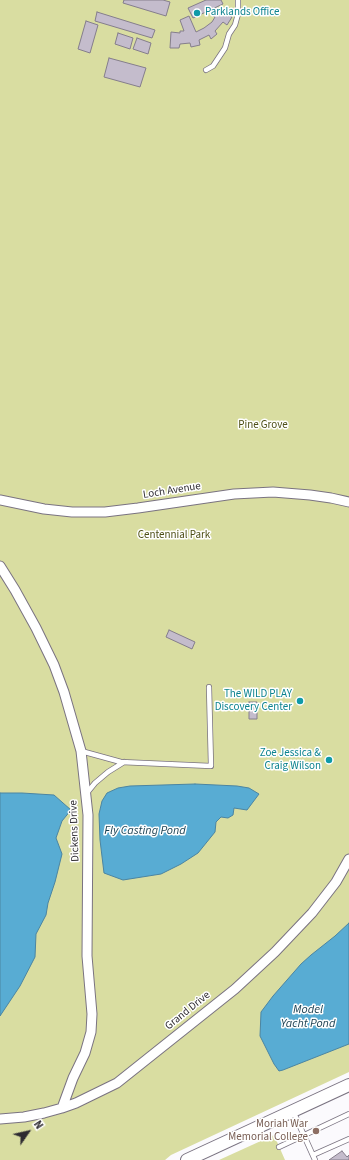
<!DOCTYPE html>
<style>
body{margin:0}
#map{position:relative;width:349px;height:1160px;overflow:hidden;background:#fbfafd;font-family:"Source Sans 3",sans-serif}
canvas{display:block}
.north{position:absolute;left:8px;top:1112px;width:40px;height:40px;-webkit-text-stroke:3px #fff;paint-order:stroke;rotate:56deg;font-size:11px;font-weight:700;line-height:16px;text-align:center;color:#2e2b31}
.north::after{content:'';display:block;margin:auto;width:14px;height:18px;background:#2e2b31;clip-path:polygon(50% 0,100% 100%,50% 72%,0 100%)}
</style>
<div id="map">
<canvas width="349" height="1160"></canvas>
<div class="north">N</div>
</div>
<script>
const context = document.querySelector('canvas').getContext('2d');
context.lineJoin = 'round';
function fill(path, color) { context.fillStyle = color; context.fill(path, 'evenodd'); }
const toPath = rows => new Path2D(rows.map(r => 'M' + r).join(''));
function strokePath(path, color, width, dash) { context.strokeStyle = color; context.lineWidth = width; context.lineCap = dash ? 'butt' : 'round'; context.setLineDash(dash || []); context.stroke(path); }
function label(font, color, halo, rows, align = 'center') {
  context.font = font + ' "Source Sans 3",sans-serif'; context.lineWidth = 3; context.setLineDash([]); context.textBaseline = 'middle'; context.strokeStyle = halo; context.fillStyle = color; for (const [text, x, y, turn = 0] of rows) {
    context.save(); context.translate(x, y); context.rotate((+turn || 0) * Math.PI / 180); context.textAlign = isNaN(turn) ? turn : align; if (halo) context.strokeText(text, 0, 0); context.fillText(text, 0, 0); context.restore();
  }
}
fill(toPath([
 [0,0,349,0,349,1072,171,1155,165,1160,0,1160],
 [274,1135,285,1160,219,1160]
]), '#d9dda1');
const water = toPath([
 [195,784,237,786,249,788,259,794,247,810,234,808,233,815,228,818,221,817,216,822,215,832,198,853,181,864,161,874,123,880,104,873,100,840,99,814,102,801,107,793,118,788,130,786,195,784],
 [0,793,22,793,54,795,71,810,62,821,56,838,62,854,55,882,48,903,46,915,36,934,35,957,20,986,0,1016,0,793],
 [349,923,349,1044,283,1070,279,1071,274,1064,260,1036,261,1012,273,996,301,964,311,955,335,936,349,923]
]);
fill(water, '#58acd3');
strokePath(water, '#4b85a2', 1);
const building = toPath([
 [124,0,163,0,170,2,166,16,123,3,124,0],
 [206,0,221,0,223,4,193,18,188,8,206,0],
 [216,8,217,8,232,17,227,25,223,22,215,31,217,34,211,39,209,35,199,40,200,45,191,47,190,43,180,44,179,48,170,48,171,32,180,33,180,31,184,31,180,20,189,16,196,32,204,28,212,22,215,17,212,15,216,8],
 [97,12,155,30,152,38,95,21,97,12],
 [86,21,98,25,90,53,78,49,86,21],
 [118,33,133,38,130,49,115,44,118,33],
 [137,38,151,43,148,54,133,49,137,38],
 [109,58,146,68,140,87,104,77,109,58],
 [169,630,195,642,192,649,166,637,169,630],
 [249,702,257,702,257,719,249,719,249,702],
 [342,1151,347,1157,349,1155,349,1160,329,1160,342,1151]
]);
fill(building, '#c4bccc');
strokePath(building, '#857e8c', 1);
const lane = toPath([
 [206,70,213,66,225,48,229,34,235,25,238,14,238,0],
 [81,751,121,762,211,766,209,687],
 [86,794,95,783,108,772,124,762],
 [293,1111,315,1160],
 [279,1147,349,1114],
 [313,1155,349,1139]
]);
const street = toPath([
 [0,500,44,509,72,512,105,512,138,508,234,494,273,492,310,495,331,498,349,502],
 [0,566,15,590,36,628,54,665,64,692,81,751,88,815,87,956,92,1014,91,1032,85,1053,73,1078,62,1108],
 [0,1119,24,1117,44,1113,62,1108,76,1103,117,1083,235,989,275,952,312,913,336,882,349,859]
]);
const secondary = toPath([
 [187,1160,349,1085]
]);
strokePath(lane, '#7a7381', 6);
strokePath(street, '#7a7381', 11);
strokePath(secondary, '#7a7381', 14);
strokePath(lane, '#fff', 4.5);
strokePath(street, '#fff', 9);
strokePath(secondary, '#fff', 12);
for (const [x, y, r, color] of [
 [197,13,4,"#0f9aa8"],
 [300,701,4,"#0f9aa8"],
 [329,760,4,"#0f9aa8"],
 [316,1131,4,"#8d6e63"]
]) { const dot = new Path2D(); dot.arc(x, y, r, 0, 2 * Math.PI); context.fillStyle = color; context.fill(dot); strokePath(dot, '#fff', 1.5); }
label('11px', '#0d838f', '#fff', [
 ["Parklands Office",205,13,"left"],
 ["The WILD PLAY",292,695],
 ["Discovery Center",292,708],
 ["Zoe Jessica &",321,754],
 ["Craig Wilson",321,767]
], 'right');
label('11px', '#4e4f16', '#fff', [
 ["Pine Grove",263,426],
 ["Centennial Park",174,536]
]);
label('11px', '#2e2b31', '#fff', [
 ["Loch Avenue",172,491,-9],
 ["Dickens Drive",75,831,-92],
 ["Grand Drive",188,1011,-39]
]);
label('11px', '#785e54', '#fff', [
 ["Moriah War",308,1125],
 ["Memorial College",308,1138]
], 'right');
label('italic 12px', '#183e4f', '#fff', [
 ["Fly Casting Pond",145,831],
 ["Model",308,1010],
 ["Yacht Pond",308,1024]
]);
</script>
